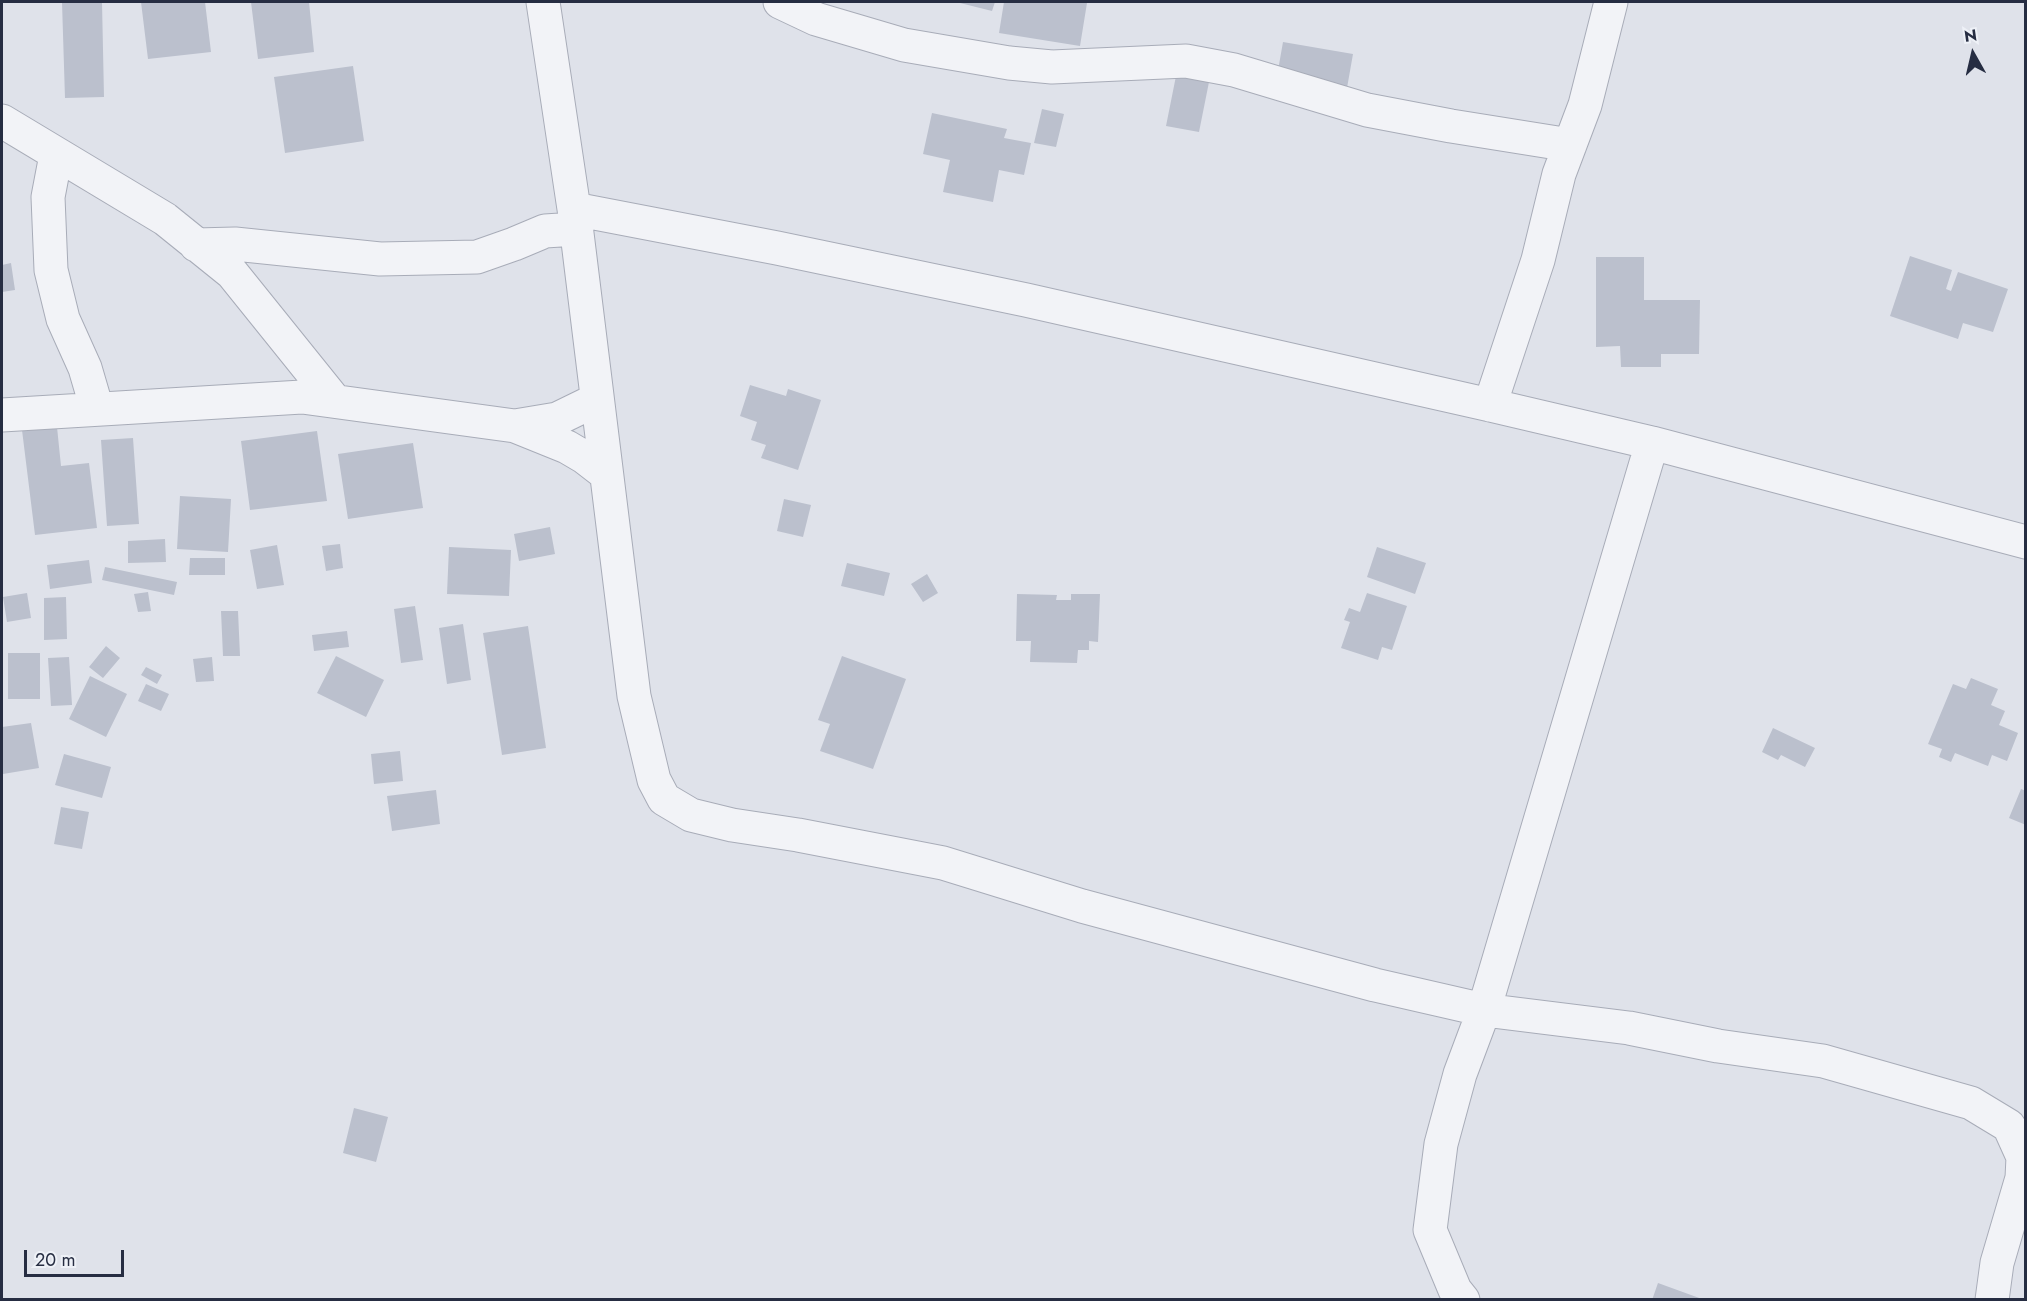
<!DOCTYPE html>
<style>
body{margin:0}
#map{position:relative;width:2027px;height:1301px;overflow:hidden;background:#dfe2ea;font-family:Jost,sans-serif}
canvas{display:block}
.frame{position:absolute;inset:0;border:3px solid #262d42;pointer-events:none}
.north{position:absolute;left:1943px;top:24px;width:60px;height:60px;-webkit-text-stroke:4px #eef1f7;paint-order:stroke;rotate:352deg;font-size:16px;font-weight:700;line-height:24px;text-align:center;color:#262d42}
.north::after{content:'';display:block;margin:auto;width:21px;height:27px;background:#262d42;clip-path:polygon(50% 0,100% 100%,50% 72%,0 100%)}
.scale{position:absolute;left:24px;top:1250px;width:100px;height:27px;box-sizing:border-box;border:3px solid #262d42;border-top:0;padding-left:8px;font-size:18px;line-height:21px;white-space:nowrap;color:#262d42;-webkit-text-stroke:4px #eef1f7;paint-order:stroke}
</style>
<div id="map">
<canvas width="2027" height="1301"></canvas>
<div class="frame"></div>
<div class="north">N</div>
<div class="scale">20 m</div>
</div>
<script>
const context = document.querySelector('canvas').getContext('2d');
context.lineJoin = 'round';
function fill(path, color) { context.fillStyle = color; context.fill(path, 'evenodd'); }
const toPath = rows => new Path2D(rows.map(r => 'M' + r).join(''));
function strokePath(path, color, width, dash) { context.strokeStyle = color; context.lineWidth = width; context.lineCap = dash ? 'butt' : 'round'; context.setLineDash(dash || []); context.stroke(path); }
fill(toPath([
 [62,2,102,2,104,97,65,98],
 [141,2,205,2,211,52,148,59],
 [251,2,309,2,314,52,258,59],
 [961,2,995,2,992,11,960,3],
 [1004,2,1087,3,1080,46,999,33],
 [1283,42,1353,54,1347,88,1277,76],
 [353,66,364,141,285,153,274,77],
 [1177,71,1210,77,1199,132,1166,126],
 [1042,109,1064,114,1056,147,1034,143],
 [932,113,1007,129,1004,138,1031,143,1024,175,999,170,993,202,943,192,950,160,923,154],
 [1910,256,1952,270,1946,289,1951,291,1958,272,2008,289,1993,332,1963,323,1958,339,1890,316],
 [1596,257,1644,257,1644,300,1700,300,1699,354,1661,354,1661,367,1621,367,1620,346,1596,347],
 [11,263,15,290,2,292,2,265],
 [750,385,786,396,788,389,821,400,798,470,761,458,766,445,751,440,757,422,740,416],
 [57,427,61,466,89,463,97,528,35,535,22,430],
 [317,431,327,501,250,510,241,441],
 [133,438,139,524,107,526,101,440],
 [413,443,423,508,348,519,338,454],
 [180,496,231,499,228,552,177,549],
 [784,499,811,505,803,537,777,531],
 [550,527,555,554,519,561,514,534],
 [165,539,166,562,128,563,128,541],
 [340,544,343,568,326,571,322,546],
 [277,545,284,585,257,589,250,550],
 [449,547,511,550,509,596,447,594],
 [1377,547,1426,563,1415,594,1367,577],
 [190,558,225,558,225,575,189,575],
 [89,560,92,583,50,589,47,565],
 [847,563,890,573,884,596,841,586],
 [105,567,177,582,174,595,102,580],
 [927,574,938,593,923,602,911,584],
 [148,592,151,611,138,612,134,594],
 [27,593,31,618,7,622,3,597],
 [1367,593,1407,606,1392,650,1382,647,1378,660,1341,648,1350,622,1344,620,1349,608,1360,612],
 [1017,594,1057,595,1056,600,1071,600,1071,594,1100,594,1098,642,1089,641,1089,650,1078,650,1077,663,1030,662,1031,641,1016,641],
 [66,597,67,639,44,640,44,598],
 [415,606,423,660,401,663,394,609],
 [221,611,238,611,240,656,223,656],
 [463,624,471,680,447,684,439,628],
 [528,626,546,748,502,755,483,633],
 [347,631,349,647,314,651,312,635],
 [106,646,120,658,103,678,89,667],
 [8,653,40,653,40,699,8,699],
 [336,656,384,680,366,717,317,693],
 [842,656,906,679,873,769,820,751,830,724,818,720],
 [69,657,72,705,51,706,48,658],
 [212,657,214,681,196,682,193,659],
 [146,667,162,675,157,684,141,675],
 [90,676,127,694,106,737,69,719],
 [1971,678,1998,689,1991,705,2005,711,1999,725,2018,733,2007,761,1992,755,1988,766,1955,753,1951,762,1939,757,1942,749,1928,744,1953,684,1966,689],
 [146,684,169,694,161,711,138,701],
 [31,723,39,768,3,774,2,727],
 [1773,728,1815,748,1805,767,1781,755,1778,760,1762,752],
 [400,751,403,781,374,784,371,754],
 [64,754,111,767,102,798,55,785],
 [2021,789,2026,791,2026,825,2009,818],
 [436,790,440,824,392,831,387,796],
 [61,807,89,812,82,849,54,844],
 [354,1108,388,1117,376,1162,343,1153],
 [1658,1283,1702,1299,1702,1300,1652,1300]
]), '#bbc0cd');
const minor = toPath([
 [543,2,574,209,634,696,654,780,664,799,691,815,732,825,798,835,943,863,1082,906,1375,985,1484,1010,1629,1028,1718,1046,1823,1061,1971,1103,2009,1126,2023,1157,2022,1178,1997,1263,1992,1300],
 [780,2,816,19,904,45,1009,63,1052,67,1186,61,1234,70,1367,110,1451,126,1570,145],
 [2,121,165,219,232,273,335,401],
 [56,155,48,197,51,270,63,319,85,368,97,409],
 [574,209,777,248,1026,300,1490,405,1652,443,2026,542],
 [196,245,235,244,380,259,477,257,514,244,545,231,576,229],
 [1490,405,1538,260,1559,174,1585,105,1611,2],
 [2,415,302,397,515,426,557,419,596,400],
 [515,426,567,447,584,457,606,474],
 [1463,1300,1455,1290,1430,1230,1441,1144,1460,1074,1484,1010,1652,443]
]);
strokePath(minor, '#a8acb8', 35);
strokePath(minor, '#f2f3f7', 33);
</script>
